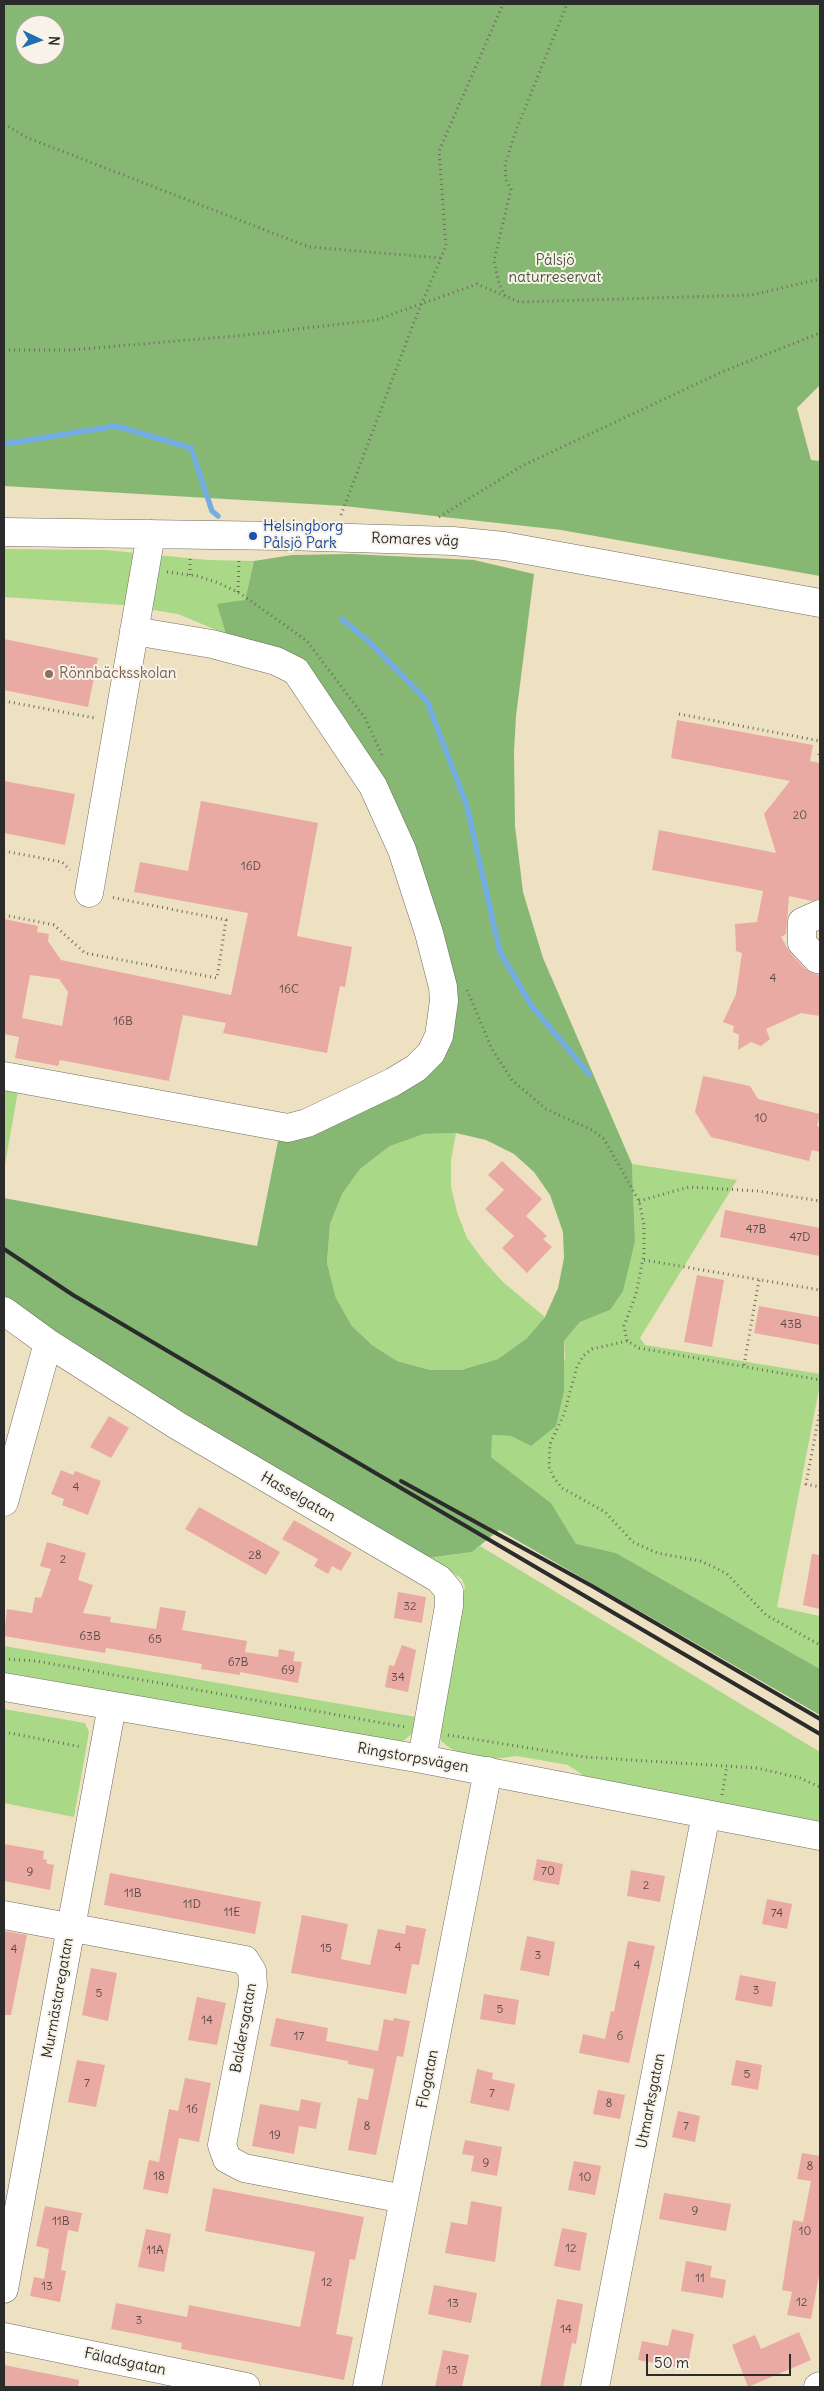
<!DOCTYPE html>
<meta charset="utf-8">
<style>
body{margin:0}
#map{position:relative;width:824px;height:2391px;overflow:hidden;background:#eee1c1;font-family:Delius,sans-serif}
canvas{display:block}
.frame{position:absolute;inset:0;border:5px solid #2b2b2b;pointer-events:none}
.north{position:absolute;left:15px;top:15px;width:50px;height:50px;box-sizing:border-box;background:#f7f3e8;border:1px solid #a5a39c;border-radius:50%;rotate:93deg;font-size:14px;font-weight:700;line-height:20px;text-align:center;color:#2b2b2b}
.north::after{content:'';display:block;margin:auto;width:18px;height:22px;background:#1f6fb2;clip-path:polygon(50% 0,100% 100%,50% 72%,0 100%)}
.scale{position:absolute;left:646px;top:2354px;width:145px;height:22px;box-sizing:border-box;border:2px solid #2b2b2b;border-top:0;padding-left:6px;font-size:15px;line-height:18px;white-space:nowrap;color:#2b2b2b;-webkit-text-stroke:4px #f7f3e8;paint-order:stroke}
</style>
<div id="map">
<canvas width="824" height="2391"></canvas>
<div class="frame"></div>
<div class="north">N</div>
<div class="scale">50 m</div>
</div>
<script>
const context = document.querySelector('canvas').getContext('2d');
context.lineJoin = 'round';
function fill(path, color) { context.fillStyle = color; context.fill(path, 'evenodd'); }
const toPath = rows => new Path2D(rows.map(r => 'M' + r).join(''));
function strokePath(path, color, width, dash) { context.strokeStyle = color; context.lineWidth = width; context.lineCap = dash ? 'butt' : 'round'; context.setLineDash(dash || []); context.stroke(path); }
function label(font, color, halo, rows, align = 'center') {
  context.font = font + ' Delius,sans-serif'; context.lineWidth = 4; context.setLineDash([]); context.textBaseline = 'middle'; context.strokeStyle = halo; context.fillStyle = color; for (const [text, x, y, turn = 0] of rows) {
    context.save(); context.translate(x, y); context.rotate((+turn || 0) * Math.PI / 180); context.textAlign = isNaN(turn) ? turn : align; if (halo) context.strokeText(text, 0, 0); context.fillText(text, 0, 0); context.restore();
  }
}
fill(toPath([
 [4,549,106,550,208,560,254,561,245,600,226,634,178,614,123,605,4,597],
 [4,1089,18,1091,4,1170],
 [456,1133,451,1160,451,1187,457,1212,467,1238,484,1261,503,1282,545,1317,527,1338,498,1359,461,1370,430,1370,397,1361,372,1345,352,1326,336,1298,327,1263,330,1224,342,1194,360,1169,390,1146,424,1134],
 [632,1164,737,1180,640,1338,645,1345,820,1374,820,1384,777,1607,820,1616,820,1669,616,1553,576,1545,551,1503,491,1457,491,1435,511,1436,531,1446,565,1359,564,1341,580,1322,610,1310,635,1241],
 [480,1546,820,1752,820,1822,590,1780,568,1765,517,1756,493,1759,464,1755,450,1748,441,1741,440,1724,465,1586,461,1578,427,1558,472,1552],
 [4,1646,416,1717,413,1733,402,1742,394,1742,20,1675,4,1675],
 [4,1709,85,1723,89,1732,74,1817,4,1803]
]), '#a9d886');
fill(toPath([
 [4,4,820,4,820,385,797,408,811,460,820,461,820,576,561,530,344,506,4,486],
 [25,25,55,25,55,55,25,55],
 [351,554,474,560,534,574,516,716,514,752,515,826,523,892,543,958,632,1164,635,1241,623,1291,610,1310,580,1322,564,1341,564,1391,556,1426,531,1446,511,1436,492,1435,491,1457,551,1503,576,1544,616,1553,820,1669,820,1715,499,1530,472,1552,427,1558,104,1370,4,1297,4,1198,257,1246,278,1141,312,1133,439,1064,451,1042,456,1014,334,710,226,634,217,604,245,600,254,561,292,555],
 [456,1133,486,1140,514,1154,534,1172,550,1195,563,1232,564,1258,558,1288,545,1317,527,1338,498,1359,461,1370,430,1370,397,1361,372,1345,352,1326,336,1298,327,1263,330,1224,342,1194,360,1169,390,1146,424,1134]
]), '#86b873');
strokePath(toPath([
 [4,444,116,426,191,448,212,511,218,516],
 [342,619,368,641,427,701,467,806,500,952,531,1005,589,1074]
]), '#73ade4', 5.5);
fill(toPath([
 [4,639,98,658,88,707,4,690],
 [677,720,813,745,810,761,820,763,820,899,812,901,789,896,786,934,781,937,791,954,804,968,811,973,820,975,820,1016,801,1013,766,1029,770,1039,761,1046,751,1042,738,1050,739,1035,733,1032,734,1026,723,1022,736,994,742,953,736,951,735,924,757,922,763,891,652,870,659,830,776,853,764,814,790,781,671,758],
 [4,781,75,794,65,845,4,833],
 [201,801,318,823,297,936,352,947,345,987,340,986,327,1053,223,1033,226,1023,183,1015,169,1081,60,1060,58,1066,15,1058,19,1037,4,1034,4,919,38,926,37,932,49,934,48,941,61,960,231,995,248,913,134,892,140,862,188,871],
 [30,975,59,979,68,992,62,1026,22,1018],
 [703,1076,750,1086,758,1099,820,1114,817,1126,820,1127,820,1152,812,1150,809,1161,711,1137,695,1112],
 [502,1161,542,1199,526,1216,547,1236,543,1239,552,1247,527,1273,502,1248,514,1236,485,1209,504,1190,488,1175],
 [725,1210,820,1228,820,1256,720,1237],
 [697,1275,724,1280,712,1347,684,1342],
 [759,1306,820,1317,820,1345,754,1333],
 [109,1416,129,1428,111,1458,90,1447],
 [61,1470,73,1475,75,1471,101,1481,88,1515,62,1505,64,1499,51,1494],
 [199,1507,280,1552,266,1575,185,1529],
 [294,1520,352,1553,341,1571,332,1566,328,1574,314,1566,318,1559,282,1539],
 [47,1542,86,1553,78,1580,93,1585,83,1613,111,1617,110,1622,156,1629,160,1607,186,1611,182,1630,247,1641,245,1652,278,1657,279,1649,295,1652,293,1661,302,1662,298,1683,240,1672,240,1675,201,1669,202,1664,106,1648,105,1653,4,1636,7,1609,32,1613,35,1597,41,1598,51,1569,40,1566],
 [812,1554,820,1555,820,1609,803,1605],
 [398,1592,426,1597,422,1623,394,1618],
 [402,1645,416,1650,408,1692,385,1687,389,1665,394,1666],
 [4,1844,44,1851,43,1859,47,1860,46,1863,54,1865,50,1890,4,1881],
 [537,1859,563,1864,559,1885,533,1880],
 [631,1870,665,1876,660,1902,627,1896],
 [110,1873,261,1902,255,1934,104,1905],
 [767,1899,792,1904,787,1929,762,1924],
 [302,1915,348,1924,341,1959,370,1965,378,1929,405,1934,406,1925,426,1929,419,1965,412,1964,406,1994,291,1973],
 [4,1931,27,1935,11,2015,4,2015],
 [527,1936,555,1942,549,1976,520,1970],
 [628,1941,655,1946,629,2063,579,2053,583,2034,605,2039,611,2011,614,2012],
 [91,1968,117,1973,108,2021,82,2015],
 [740,1975,776,1982,772,2007,735,2000],
 [484,1994,519,2000,515,2025,480,2019],
 [197,1997,226,2003,217,2045,188,2040],
 [276,2018,328,2028,326,2041,378,2051,384,2019,393,2021,394,2018,410,2021,403,2057,397,2056,376,2155,348,2150,358,2098,368,2100,374,2069,348,2064,348,2061,270,2046],
 [77,2060,105,2065,96,2107,68,2102],
 [736,2060,762,2065,758,2090,731,2085],
 [477,2069,493,2073,492,2079,515,2084,509,2111,470,2103],
 [185,2078,211,2083,199,2142,179,2138,168,2194,143,2189,149,2160,159,2162,169,2109,178,2111],
 [598,2090,625,2095,620,2119,593,2114],
 [301,2099,321,2103,316,2129,299,2126,294,2154,252,2146,260,2104,299,2111],
 [678,2111,700,2116,695,2142,672,2137],
 [465,2140,502,2147,497,2176,471,2171,474,2156,462,2154],
 [802,2153,820,2156,820,2270,811,2319,787,2315,792,2292,782,2290,793,2220,803,2222,811,2181,797,2179],
 [574,2161,601,2166,595,2195,568,2190],
 [213,2188,364,2217,355,2260,350,2259,336,2334,353,2337,344,2380,181,2349,182,2343,111,2329,116,2303,187,2317,189,2305,300,2327,315,2252,205,2231],
 [664,2193,731,2204,726,2231,659,2219],
 [471,2201,502,2207,495,2262,445,2253,451,2222,467,2225],
 [45,2206,82,2213,78,2232,68,2230,61,2270,66,2271,60,2302,30,2296,34,2277,44,2279,49,2249,36,2246],
 [562,2228,587,2233,580,2271,554,2266],
 [146,2229,171,2234,164,2272,138,2267],
 [686,2261,712,2266,710,2277,726,2280,723,2298,681,2291],
 [434,2285,477,2293,471,2323,428,2314],
 [557,2299,583,2304,576,2344,572,2343,563,2387,540,2387],
 [672,2329,694,2334,687,2369,638,2360,642,2341,668,2346],
 [799,2332,811,2360,748,2387,732,2345,755,2335,761,2349],
 [443,2350,469,2355,462,2387,435,2387],
 [4,2365,79,2380,78,2387,4,2387]
]), '#e9aaa4');
const minor = toPath([
 [4,532,284,536,453,541,504,546,820,603],
 [89,893,151,534],
 [820,914,802,922,802,943,817,959,820,959],
 [4,1076,288,1128,307,1123,393,1082,416,1068,431,1053,439,1036,444,1001,443,987,429,933,402,850,373,786,296,671,276,661,212,644,134,631],
 [4,1311,48,1343,178,1426,439,1579,449,1591,449,1606,422,1759],
 [4,1502,48,1343],
 [4,1687,422,1759,820,1836],
 [4,1915,245,1960,252,1971,253,1986,222,2145,227,2159,244,2168,404,2199],
 [4,2289,112,1706],
 [4,2337,246,2387],
 [367,2387,488,1771],
 [595,2387,706,1814],
 [818,2387,820,2386]
]);
strokePath(minor, '#6f6b60', 29);
strokePath(toPath([
 [4,124,28,138,309,247,441,258],
 [505,296,499,283,494,261,511,189,506,180,505,165,517,128,567,4],
 [4,350,71,350,236,336,376,320,477,284,519,302,752,295,820,279],
 [341,515,416,317,446,246,439,151,503,4],
 [439,517,522,466,724,371,820,333],
 [167,572,197,576,219,583,241,594,307,641,365,718,382,755],
 [190,575,190,558],
 [238,592,239,557],
 [4,701,95,718],
 [679,714,820,741],
 [819,755,820,750],
 [4,851,62,862,70,870],
 [4,915,54,925,85,953,217,978,226,920,110,897],
 [467,990,492,1049,512,1080,546,1109,592,1130,604,1139,639,1201,644,1225,644,1254,636,1294,624,1326,627,1341,639,1348,820,1380],
 [639,1201,689,1187,758,1191,820,1201],
 [644,1260,820,1290],
 [627,1341,592,1349,583,1356,577,1367,564,1414,550,1444,549,1467,554,1478,562,1488,605,1512,633,1542,657,1553,700,1561,714,1567,727,1574,766,1615,820,1645],
 [744,1365,759,1280],
 [820,1410,806,1484,820,1487],
 [4,1659,36,1661,405,1727],
 [4,1732,82,1747],
 [448,1735,585,1757,757,1768,800,1778,820,1787],
 [722,1795,727,1766]
]), '#6f6b60', 3, [1, 4]);
strokePath(minor, '#fff', 28);
strokePath(toPath([
 [4,1249,73,1295,171,1353,820,1734],
 [401,1481,592,1586,820,1719]
]), '#2b2b2b', 4);
for (const [x, y, r, color] of [
 [253,536,5,"#1a4fb4"],
 [49,674,5,"#8d6e63"]
]) { const dot = new Path2D(); dot.arc(x, y, r, 0, 2 * Math.PI); context.fillStyle = color; context.fill(dot); strokePath(dot, '#f7f3e8', 2); }
label('12px', '#5a4b49', null, [
 ["20",800,816],
 ["16D",251,867],
 ["4",773,979],
 ["16C",289,990],
 ["16B",123,1022],
 ["10",761,1119],
 ["47B",756,1230],
 ["47D",800,1238],
 ["43B",791,1325],
 ["4",76,1488],
 ["28",255,1556],
 ["2",63,1560],
 ["32",410,1607],
 ["63B",90,1637],
 ["65",155,1640],
 ["67B",238,1663],
 ["69",288,1671],
 ["34",398,1678],
 ["70",548,1872],
 ["9",30,1873],
 ["2",646,1886],
 ["11B",133,1894],
 ["11D",192,1905],
 ["11E",232,1913],
 ["74",777,1914],
 ["4",398,1948],
 ["15",326,1949],
 ["4",14,1950],
 ["3",538,1956],
 ["4",637,1966],
 ["3",756,1991],
 ["5",99,1994],
 ["5",500,2010],
 ["14",207,2021],
 ["17",299,2037],
 ["6",620,2037],
 ["5",747,2075],
 ["7",87,2084],
 ["7",492,2094],
 ["8",609,2104],
 ["16",192,2110],
 ["8",367,2127],
 ["7",686,2127],
 ["19",275,2136],
 ["9",486,2164],
 ["8",810,2167],
 ["18",159,2177],
 ["10",585,2178],
 ["9",695,2212],
 ["11B",61,2222],
 ["10",805,2232],
 ["12",571,2249],
 ["11A",155,2251],
 ["11",700,2279],
 ["12",327,2283],
 ["13",47,2287],
 ["12",802,2303],
 ["13",453,2304],
 ["3",139,2321],
 ["14",566,2330],
 ["13",452,2371]
]);
label('15px', '#4a5642', '#f7f3e8', [
 ["Pålsjö",555,261],
 ["naturreservat",555,278]
]);
label('15px', '#164399', '#f7f3e8', [
 ["Helsingborg",263,527],
 ["Pålsjö Park",263,544]
], 'left');
label('15px', '#2b2b2b', '#f7f3e8', [
 ["Romares väg",415,540,2],
 ["Hasselgatan",298,1497,30],
 ["Ringstorpsvägen",413,1758,10],
 ["Murmästaregatan",58,1998,-80],
 ["Baldersgatan",244,2028,-80],
 ["Flogatan",428,2079,-79],
 ["Utmarksgatan",651,2101,-79],
 ["Fäladsgatan",125,2362,12]
]);
label('15px', '#785e54', '#f7f3e8', [
 ["Rönnbäcksskolan",59,674]
], 'left');
</script>
